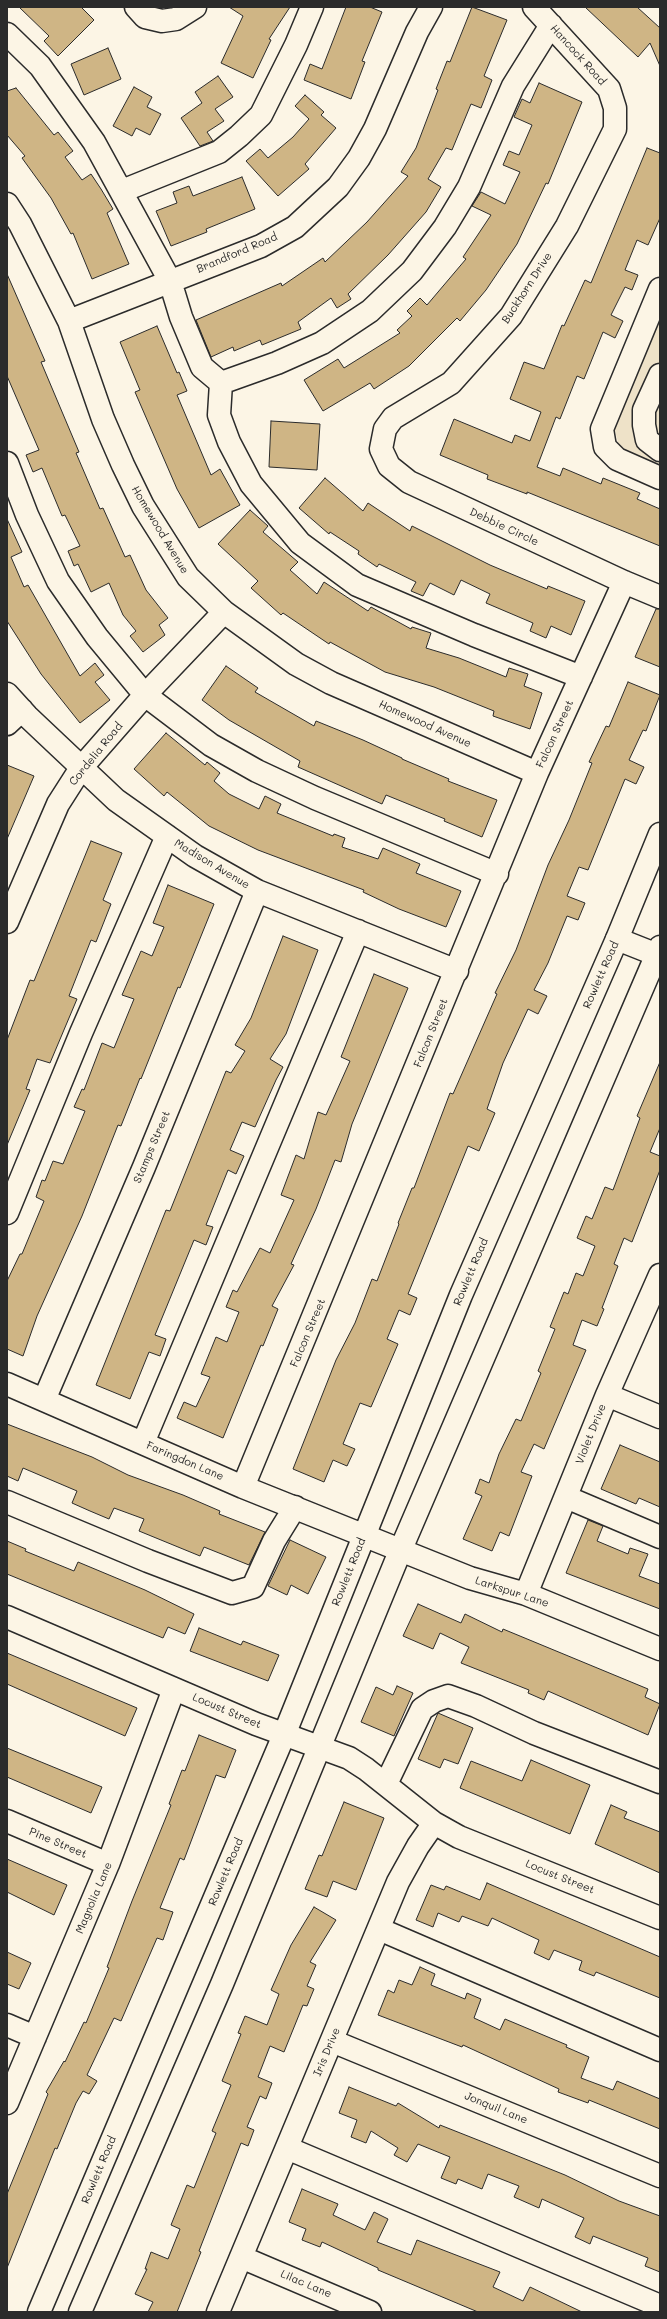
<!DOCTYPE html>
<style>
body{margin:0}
#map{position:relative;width:667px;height:2319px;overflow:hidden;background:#fcf5e5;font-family:Mali,sans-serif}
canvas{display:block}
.frame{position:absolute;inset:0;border:8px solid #2b2b2b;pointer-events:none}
</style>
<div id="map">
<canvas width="667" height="2319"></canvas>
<div class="frame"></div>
</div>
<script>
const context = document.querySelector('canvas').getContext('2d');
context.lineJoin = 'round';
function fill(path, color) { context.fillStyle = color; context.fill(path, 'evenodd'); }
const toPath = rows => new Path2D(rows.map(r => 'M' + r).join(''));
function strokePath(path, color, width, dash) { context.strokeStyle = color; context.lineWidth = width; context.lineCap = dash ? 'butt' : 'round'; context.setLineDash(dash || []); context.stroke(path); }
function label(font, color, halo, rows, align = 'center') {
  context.font = font + ' Mali,sans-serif'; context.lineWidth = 3; context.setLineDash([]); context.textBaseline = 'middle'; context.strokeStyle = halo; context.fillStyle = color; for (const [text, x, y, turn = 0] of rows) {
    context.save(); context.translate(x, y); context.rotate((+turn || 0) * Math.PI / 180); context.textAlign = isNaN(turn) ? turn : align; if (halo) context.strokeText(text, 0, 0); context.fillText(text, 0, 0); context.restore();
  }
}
fill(toPath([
 [660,316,660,467,619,446,614,427]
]), '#eee2c8');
const building = toPath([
 [19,7,81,7,94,20,58,56,44,41,49,36,19,7],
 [229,7,290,7,269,39,271,40,253,78,221,63,243,16,229,7],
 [346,7,370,7,382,12,362,61,365,62,351,99,304,80,310,64,322,69,346,7],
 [472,7,507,20,484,76,492,80,481,108,471,104,452,150,446,148,428,179,441,187,426,212,388,255,348,294,351,299,337,308,331,298,298,322,301,329,262,345,260,340,234,351,233,347,211,357,196,320,281,283,282,286,323,258,325,262,367,222,408,176,401,172,416,148,438,90,436,89,447,61,450,62,472,7],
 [585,7,637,7,660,28,660,66,650,43,638,57,585,7],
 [108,48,121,79,84,95,71,64,108,48],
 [218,76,233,97,215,109,224,121,207,132,213,141,200,146,181,118,202,103,195,92,218,76],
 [539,83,582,102,548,184,546,183,517,244,486,290,460,321,457,318,409,366,374,389,370,383,323,411,304,380,338,359,344,368,400,333,397,330,412,316,407,311,420,298,427,305,466,259,463,257,491,215,472,206,481,192,505,204,520,172,503,165,509,151,519,155,532,125,514,117,522,99,530,103,539,83],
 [134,87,152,97,147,107,161,114,150,135,136,128,132,136,113,126,134,87],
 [16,88,54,135,58,132,73,151,65,157,82,180,91,174,101,189,113,209,107,213,129,264,92,279,73,233,71,234,51,198,22,158,25,156,7,135,7,91,16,88],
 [305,95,324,112,321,115,336,128,305,164,309,169,278,196,246,161,260,149,268,158,293,137,309,119,295,106,305,95],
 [647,148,660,153,660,218,648,245,637,240,625,270,638,275,632,290,625,287,611,315,623,321,615,338,603,332,584,379,577,376,560,419,556,417,537,467,560,476,563,468,601,484,603,478,640,493,637,499,660,509,660,546,527,492,527,494,487,479,488,475,440,455,454,419,512,443,515,435,530,441,541,412,510,399,524,362,544,369,562,325,564,326,585,280,591,283,647,148],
 [242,177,255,209,206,229,207,232,171,246,156,211,177,203,173,192,189,186,193,196,242,177],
 [7,274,45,361,41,362,79,452,76,453,100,509,103,508,125,557,130,555,146,590,168,618,159,625,165,635,143,652,130,636,136,631,123,615,109,583,91,592,78,564,74,566,68,551,80,546,65,515,62,516,42,468,33,472,26,455,39,450,7,376,7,274],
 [157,326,177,373,179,372,187,391,177,395,211,475,220,469,240,505,199,528,177,489,135,392,140,390,120,342,157,326],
 [271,421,320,424,317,470,269,467,271,421],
 [325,478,363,511,368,503,410,531,412,526,490,565,547,589,548,586,585,601,571,635,551,626,546,638,530,631,533,623,486,603,490,594,461,580,454,595,430,583,423,596,411,591,416,582,379,564,377,567,358,554,359,551,330,532,329,534,299,508,325,478],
 [250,510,268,526,263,532,298,562,290,570,317,594,324,582,368,611,371,607,411,629,412,627,431,633,426,648,459,658,506,677,509,668,528,674,524,686,542,693,530,729,493,716,494,711,434,687,385,672,330,642,329,644,283,613,281,615,251,588,258,581,218,544,250,510],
 [7,519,22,552,11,557,24,587,28,585,80,676,95,663,104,675,95,682,110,700,80,723,41,674,7,621,7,519],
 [656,609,660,609,660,667,635,657,656,609],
 [226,666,258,688,255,692,314,726,316,721,363,740,402,758,402,759,449,779,448,781,497,800,482,837,444,821,445,819,386,795,382,804,298,767,300,761,229,720,202,700,226,666],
 [628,682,660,695,646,731,643,730,629,760,644,767,636,784,625,779,588,870,579,867,567,896,585,903,578,920,567,916,548,963,534,990,547,996,538,1014,528,1009,503,1063,487,1109,495,1113,479,1151,468,1146,408,1294,417,1298,410,1315,399,1310,387,1339,398,1344,371,1407,360,1403,343,1444,355,1449,347,1466,333,1460,324,1482,293,1469,336,1360,355,1323,372,1279,377,1281,399,1224,398,1223,412,1188,414,1188,450,1093,453,1094,497,994,495,993,516,950,548,865,569,820,592,763,589,762,606,726,609,727,628,682],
 [166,733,205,765,207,762,220,773,214,781,229,794,259,809,265,796,281,804,277,813,333,836,334,834,345,838,342,847,378,859,383,848,420,864,416,873,461,891,446,927,399,909,363,892,364,890,258,850,209,826,167,792,164,796,134,769,166,733],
 [7,765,34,776,7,839,7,765],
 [91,841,122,853,103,900,111,904,96,942,91,940,69,996,77,999,50,1063,37,1059,26,1089,30,1090,7,1145,7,1040,30,980,34,981,91,841],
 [168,885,214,904,180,988,178,987,141,1079,140,1078,121,1126,118,1125,82,1216,37,1316,23,1356,7,1349,7,1281,20,1254,22,1254,44,1201,36,1197,42,1180,45,1181,53,1161,63,1164,85,1111,74,1107,82,1089,84,1090,102,1043,114,1048,134,999,122,995,141,951,152,956,164,927,153,923,168,885],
 [283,936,318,950,286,1034,270,1059,283,1067,276,1080,255,1127,242,1122,230,1150,244,1156,236,1174,228,1170,206,1225,213,1227,206,1245,194,1240,155,1335,166,1339,160,1356,149,1352,130,1399,96,1385,166,1210,170,1211,226,1071,231,1073,245,1051,235,1045,251,1018,283,936],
 [374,974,408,988,352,1124,341,1162,335,1160,316,1209,291,1264,294,1265,272,1306,278,1309,263,1346,261,1345,223,1438,177,1418,184,1402,196,1407,210,1377,201,1374,216,1337,227,1342,239,1312,226,1307,233,1290,237,1292,260,1248,270,1253,294,1200,281,1195,296,1155,304,1159,318,1112,326,1115,350,1061,341,1057,374,974],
 [660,1062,660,1128,650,1152,660,1156,660,1170,632,1242,624,1238,614,1264,618,1266,602,1308,604,1309,597,1326,582,1320,573,1345,586,1350,544,1449,534,1444,521,1472,532,1476,509,1536,500,1532,492,1551,463,1539,482,1496,475,1493,480,1479,489,1483,499,1454,516,1419,521,1421,541,1373,538,1371,555,1329,550,1327,564,1292,568,1294,576,1273,583,1276,595,1246,577,1238,586,1216,592,1219,605,1187,613,1190,640,1118,637,1116,660,1062],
 [7,1424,92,1457,128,1475,183,1495,220,1511,219,1514,265,1532,249,1565,204,1547,200,1556,139,1531,144,1519,114,1508,109,1519,90,1511,72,1503,77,1491,23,1468,18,1481,7,1476,7,1424],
 [620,1445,660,1462,660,1507,639,1498,636,1504,601,1489,620,1445],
 [588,1520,603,1526,597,1541,628,1554,630,1548,648,1554,639,1576,660,1584,660,1609,566,1573,588,1520],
 [290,1540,326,1557,308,1594,291,1585,287,1595,268,1586,290,1540],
 [7,1541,26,1549,25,1551,74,1571,78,1562,145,1590,194,1614,185,1634,168,1627,163,1638,7,1574,7,1541],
 [418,1604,461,1623,465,1614,502,1632,503,1629,648,1689,645,1697,660,1704,648,1735,548,1691,544,1700,528,1693,529,1690,461,1663,469,1647,440,1633,433,1649,403,1636,418,1604],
 [199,1628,241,1645,243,1641,279,1655,268,1681,190,1651,199,1628],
 [7,1653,137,1708,125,1736,7,1684,7,1653],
 [397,1686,413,1693,394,1736,361,1722,376,1687,393,1695,397,1686],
 [438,1713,473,1728,458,1764,444,1759,440,1768,418,1759,438,1713],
 [199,1735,236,1750,225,1778,216,1775,184,1860,180,1858,160,1908,173,1912,163,1940,157,1938,121,2021,114,2018,87,2075,97,2081,89,2094,83,2091,76,2103,57,2149,55,2148,7,2268,7,2194,48,2094,46,2092,64,2061,65,2062,84,2022,86,2023,109,1968,107,1967,132,1901,171,1805,169,1804,182,1770,185,1771,199,1735],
 [7,1748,102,1787,91,1813,7,1777,7,1748],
 [531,1760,590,1785,570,1834,460,1788,471,1761,522,1781,531,1760],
 [344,1802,384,1818,356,1890,333,1881,327,1897,305,1889,319,1855,322,1856,344,1802],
 [611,1805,627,1812,624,1818,660,1832,660,1873,595,1844,611,1805],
 [7,1859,67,1885,54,1915,7,1892,7,1859],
 [487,1883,660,1957,660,1998,596,1972,594,1976,579,1970,582,1961,554,1950,549,1960,534,1953,539,1940,492,1918,488,1926,462,1916,459,1922,438,1913,433,1927,416,1920,431,1885,444,1890,446,1886,480,1900,487,1883],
 [314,1907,336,1920,310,1962,316,1965,307,1986,314,1989,307,2006,303,2005,284,2052,270,2046,258,2077,272,2083,266,2099,260,2096,247,2127,254,2130,248,2146,241,2143,199,2251,201,2252,177,2312,148,2312,153,2302,135,2294,147,2269,145,2269,151,2252,168,2259,180,2229,171,2225,187,2185,194,2188,216,2133,212,2131,231,2085,222,2081,241,2034,238,2033,245,2016,267,2025,279,1994,271,1990,291,1945,314,1907],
 [7,1952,31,1963,19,1989,7,1984,7,1952],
 [420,1967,435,1974,431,1985,465,1999,467,1993,481,1999,474,2018,500,2030,505,2019,567,2045,566,2047,589,2057,581,2078,613,2090,617,2081,660,2099,660,2129,589,2100,588,2103,558,2092,559,2089,463,2045,462,2047,378,2015,388,1990,394,1993,399,1980,412,1985,420,1967],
 [349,2087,396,2106,398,2103,439,2128,440,2125,483,2142,565,2175,619,2201,660,2216,660,2272,645,2266,648,2258,593,2236,590,2244,575,2237,584,2218,542,2199,539,2208,514,2197,519,2186,488,2174,482,2189,458,2179,456,2184,441,2178,450,2157,418,2144,407,2162,394,2155,398,2148,371,2131,366,2143,351,2137,357,2120,339,2113,349,2087],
 [302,2189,338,2204,333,2215,365,2230,374,2212,388,2219,377,2242,411,2255,417,2240,500,2272,493,2287,523,2301,530,2287,582,2312,478,2312,378,2270,378,2268,322,2242,320,2247,302,2240,306,2229,289,2222,302,2189]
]);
fill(building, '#cfb585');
strokePath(building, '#2b2b2b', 1);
const minor = toPath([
 [136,7,145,17,162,21,176,19,195,7],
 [534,7,609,89,615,108,615,129,567,226,511,316,451,383,393,418,385,429,381,449,389,466,409,482,624,582,660,597],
 [7,34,40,66,94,142,170,281,181,317,202,367,221,383],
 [122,191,219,152,239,136,261,115,296,45,312,7],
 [7,204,20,224,69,321,103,419,123,465,143,506,188,577,224,612,296,664,331,683,537,773],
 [660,289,602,429,605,447,617,459,660,478],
 [69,321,261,246,295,227,338,187,359,158,375,129,417,32,431,7],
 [660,375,644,410,644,425,647,440,660,450],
 [221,383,277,363,322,343,370,311,412,271,445,227,469,187,513,86,551,25],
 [221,383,219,415,229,442,251,484,300,543,357,585,474,635,581,677],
 [7,463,27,515,58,581,97,637,145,695,211,745,257,771,315,798,497,874],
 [7,694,27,716,116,800,195,856,257,891,457,971],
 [7,724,22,710],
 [7,922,58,804,81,768,145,695,224,612],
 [617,939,660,956],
 [7,1213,81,1033,167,836],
 [7,1384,243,1487,470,1578,526,1594,660,1649],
 [607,1395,660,1417],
 [44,1400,144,1167,257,891],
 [143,1443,358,931],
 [243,1487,537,773,624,582],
 [566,1497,660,1537],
 [7,1502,148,1561,232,1593,253,1587,274,1541,295,1507],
 [526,1594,607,1395,660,1275],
 [7,1617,256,1724,349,1758,366,1769,434,1823,459,1837,660,1918],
 [386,1784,422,1709,434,1701,448,1696,476,1706,534,1733,660,1782],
 [7,1821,108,1864],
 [379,1929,660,2050],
 [7,2025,35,2037],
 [332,2041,660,2176],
 [7,2103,108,1864,174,1689],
 [287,2148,660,2306],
 [241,2257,370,2312],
 [218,2312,398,1882,418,1846,434,1823]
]);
const major = toPath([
 [39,2312,284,1735,461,1295,617,939,660,834],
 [80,2312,222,1984,401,1549,660,947]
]);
strokePath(minor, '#2b2b2b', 25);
strokePath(major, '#2b2b2b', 25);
strokePath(minor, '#fcf5e5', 22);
strokePath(major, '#fcf5e5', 22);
label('11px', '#2b2b2b', '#fcf5e5', [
 ["Hancock Road",578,55,48],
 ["Brandford Road",237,253,-23],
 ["Buckhorn Drive",527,288,-57],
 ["Debbie Circle",504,527,25],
 ["Homewood Avenue",160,530,59],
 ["Homewood Avenue",425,724,24],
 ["Falcon Street",555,734,-65],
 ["Cordelia Road",96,754,-51],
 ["Madison Avenue",212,864,31],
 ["Rowlett Road",601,975,-66],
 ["Falcon Street",431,1033,-68],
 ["Stamps Street",152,1147,-67],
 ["Rowlett Road",471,1272,-67],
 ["Falcon Street",308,1333,-67],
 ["Violet Drive",591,1434,-68],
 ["Faringdon Lane",185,1461,23],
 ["Rowlett Road",349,1572,-68],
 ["Larkspur Lane",512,1592,18],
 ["Locust Street",227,1711,23],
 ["Pine Street",58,1843,23],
 ["Rowlett Road",226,1872,-67],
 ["Locust Street",560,1877,22],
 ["Magnolia Lane",94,1898,-67],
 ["Iris Drive",327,2052,-67],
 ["Jonquil Lane",496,2108,22],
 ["Rowlett Road",99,2170,-67],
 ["Lilac Lane",306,2284,23]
]);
</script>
